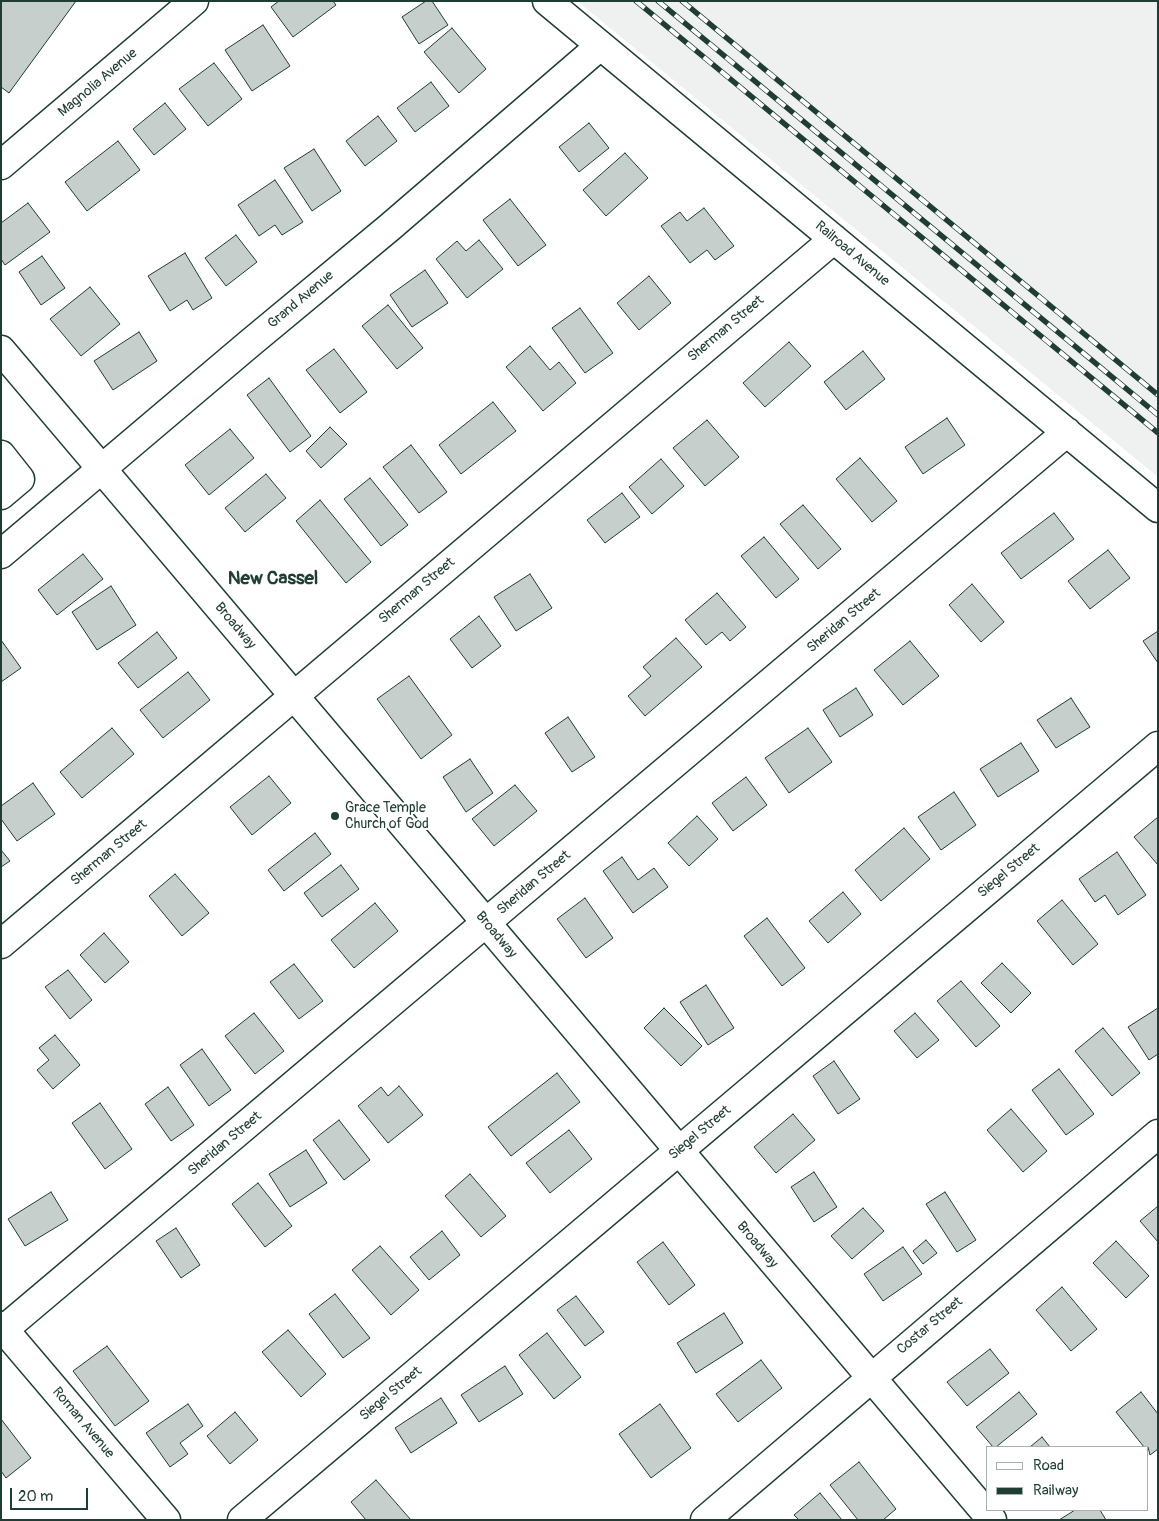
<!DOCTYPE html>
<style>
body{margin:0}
#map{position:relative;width:1159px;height:1521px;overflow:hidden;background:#fff;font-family:Pangolin,sans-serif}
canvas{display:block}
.frame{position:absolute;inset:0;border:2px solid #1f3d34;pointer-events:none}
.legend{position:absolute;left:986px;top:1446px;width:162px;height:65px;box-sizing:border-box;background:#fff;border:1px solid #a5b1ae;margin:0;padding:6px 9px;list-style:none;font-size:15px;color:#1f3d34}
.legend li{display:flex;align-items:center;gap:10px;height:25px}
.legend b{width:25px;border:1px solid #a5b1ae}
.scale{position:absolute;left:10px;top:1488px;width:78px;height:22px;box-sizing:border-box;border:2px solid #1f3d34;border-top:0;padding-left:6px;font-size:15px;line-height:18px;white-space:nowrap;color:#1f3d34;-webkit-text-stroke:4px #fff;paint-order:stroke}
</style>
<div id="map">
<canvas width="1159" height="1521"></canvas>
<div class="frame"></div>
<ul class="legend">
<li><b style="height:6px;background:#fff"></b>Road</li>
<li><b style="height:6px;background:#1f3d34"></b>Railway</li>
</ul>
<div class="scale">20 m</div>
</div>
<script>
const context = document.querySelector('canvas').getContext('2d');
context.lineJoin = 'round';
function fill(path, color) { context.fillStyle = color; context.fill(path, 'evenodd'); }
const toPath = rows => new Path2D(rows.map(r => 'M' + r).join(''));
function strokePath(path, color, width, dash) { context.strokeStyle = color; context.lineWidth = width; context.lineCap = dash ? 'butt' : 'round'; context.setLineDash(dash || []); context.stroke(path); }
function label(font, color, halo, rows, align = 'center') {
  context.font = font + ' Pangolin,sans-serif'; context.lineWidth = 4; context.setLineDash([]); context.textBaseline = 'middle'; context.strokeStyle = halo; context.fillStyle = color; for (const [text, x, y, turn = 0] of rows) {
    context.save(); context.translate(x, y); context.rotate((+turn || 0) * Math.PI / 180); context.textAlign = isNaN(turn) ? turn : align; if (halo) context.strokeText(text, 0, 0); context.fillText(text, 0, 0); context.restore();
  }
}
fill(toPath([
 [577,1,1158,1,1158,477]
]), '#eef1f0');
const building = toPath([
 [1,1,76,1,9,93,1,87,1,1],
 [279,1,333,1,336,5,293,37,271,7,279,1],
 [426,1,432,1,448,25,419,44,402,17,426,1],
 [263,25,290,66,252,91,225,50,263,25],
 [452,28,486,69,459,93,424,52,452,28],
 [214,63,242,99,208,126,179,89,214,63],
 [431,82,449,106,415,132,397,108,431,82],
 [165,103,186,129,154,155,133,129,165,103],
 [378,116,397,141,365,166,346,141,378,116],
 [589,123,609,148,579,172,559,147,589,123],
 [118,141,140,170,87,211,65,182,118,141],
 [314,149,341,191,312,211,284,168,314,149],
 [625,153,648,178,606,216,583,190,625,153],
 [275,180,303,222,282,235,275,225,259,236,238,205,275,180],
 [510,199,546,245,518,266,483,220,510,199],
 [28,203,50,232,5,265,1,259,1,223,28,203],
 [704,208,734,246,715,260,707,250,690,263,661,226,680,212,687,221,704,208],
 [236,235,257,262,226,286,205,258,236,235],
 [479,240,503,269,467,298,436,259,457,241,466,251,479,240],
 [185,253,212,298,193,310,187,300,170,311,148,276,185,253],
 [42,256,65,288,41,305,19,272,42,256],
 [425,270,448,303,412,327,390,295,425,270],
 [649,276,671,303,639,330,617,303,649,276],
 [90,287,120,324,81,356,50,319,90,287],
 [388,305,423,348,397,369,362,326,388,305],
 [580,308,613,353,585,373,552,328,580,308],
 [139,332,157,361,113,390,94,361,139,332],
 [789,342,811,366,765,407,743,383,789,342],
 [530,346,550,370,559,362,576,383,543,411,506,367,530,346],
 [334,349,367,392,340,413,306,370,334,349],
 [863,351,885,379,846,410,824,382,863,351],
 [269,378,311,436,290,452,247,395,269,378],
 [493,402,516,431,461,474,439,445,493,402],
 [947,418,965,445,923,474,905,447,947,418],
 [707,420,739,457,705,486,673,448,707,420],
 [330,427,347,444,321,468,306,451,330,427],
 [230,429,254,458,209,495,185,465,230,429],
 [411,445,447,492,419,513,383,467,411,445],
 [860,458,897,501,872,522,836,479,860,458],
 [661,459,684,486,652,514,629,487,661,459],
 [266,474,286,498,245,532,225,508,266,474],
 [370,478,408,525,381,546,344,499,370,478],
 [622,493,640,517,605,543,587,520,622,493],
 [320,500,371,562,346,583,296,521,320,500],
 [803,505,841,549,818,569,780,524,803,505],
 [1054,513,1074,539,1021,579,1001,553,1054,513],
 [764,537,799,579,776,598,741,556,764,537],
 [1108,550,1130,578,1090,609,1068,581,1108,550],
 [83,554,103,579,57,615,38,590,83,554],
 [530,574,552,608,516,631,494,597,530,574],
 [972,584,1004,622,981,642,949,605,972,584],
 [111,586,136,625,97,650,72,612,111,586],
 [717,593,746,627,730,641,722,632,706,645,685,620,717,593],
 [479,616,501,646,472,668,450,639,479,616],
 [1158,631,1158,663,1143,641,1158,631],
 [157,632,177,658,138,688,118,663,157,632],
 [676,638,702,667,645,716,628,696,651,676,643,667,676,638],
 [1,640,21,668,1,682,1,640],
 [910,641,939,676,903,705,874,670,910,641],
 [188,672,210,700,163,738,140,710,188,672],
 [409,676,452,735,421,759,377,699,409,676],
 [856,688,873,715,840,737,823,710,856,688],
 [1071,698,1090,727,1056,748,1037,720,1071,698],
 [568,717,595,757,572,772,545,733,568,717],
 [112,728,134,754,82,798,60,772,112,728],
 [808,728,832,762,789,793,765,758,808,728],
 [1021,743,1039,771,998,797,980,769,1021,743],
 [470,759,493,793,466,812,443,777,470,759],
 [269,776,291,803,252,835,230,807,269,776],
 [746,777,767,805,733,831,712,803,746,777],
 [33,783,55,814,17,841,1,819,1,806,33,783],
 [515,785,537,811,494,846,472,819,515,785],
 [954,792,976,825,941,850,918,817,954,792],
 [697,816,718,839,689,866,668,843,697,816],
 [1158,817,1158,865,1134,837,1158,817],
 [904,828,930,859,881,901,855,870,904,828],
 [315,833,331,854,284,891,268,870,315,833],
 [1,850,10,861,1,867,1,850],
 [1117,852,1146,895,1118,915,1105,895,1095,902,1079,879,1117,852],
 [622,857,638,880,654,868,668,887,633,913,603,871,622,857],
 [341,865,359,889,322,917,304,893,341,865],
 [175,874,209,913,182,936,149,896,175,874],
 [843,892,861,914,828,943,809,921,843,892],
 [585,898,613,938,586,958,557,919,585,898],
 [1062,900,1098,944,1073,965,1037,921,1062,900],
 [375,903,398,931,354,968,331,940,375,903],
 [767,918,805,968,782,986,744,936,767,918],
 [104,933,129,962,105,983,80,955,104,933],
 [1002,963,1031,993,1011,1013,981,983,1002,963],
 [294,964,323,1001,299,1019,270,982,294,964],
 [68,970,92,1000,70,1019,45,987,68,970],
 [961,981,1000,1026,976,1047,937,1001,961,981],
 [706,985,734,1028,708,1045,680,1002,706,985],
 [664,1008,702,1046,681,1066,644,1028,664,1008],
 [1158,1008,1158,1054,1149,1060,1128,1027,1158,1008],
 [254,1013,284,1051,255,1074,225,1036,254,1013],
 [915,1013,939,1040,917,1058,894,1031,915,1013],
 [1103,1028,1140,1073,1112,1096,1075,1051,1103,1028],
 [55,1035,80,1065,53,1089,37,1070,49,1060,39,1048,55,1035],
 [202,1049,231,1090,209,1106,180,1065,202,1049],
 [834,1061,860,1099,838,1114,813,1076,834,1061],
 [1059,1069,1094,1114,1066,1135,1032,1090,1059,1069],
 [557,1073,580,1102,511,1156,488,1127,557,1073],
 [399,1086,423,1115,388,1143,358,1106,381,1087,388,1096,399,1086],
 [168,1087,194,1125,171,1141,145,1104,168,1087],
 [100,1103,132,1149,105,1169,72,1123,100,1103],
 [1011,1109,1047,1151,1023,1172,987,1130,1011,1109],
 [793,1114,815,1140,776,1173,754,1147,793,1114],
 [339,1120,370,1160,344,1180,313,1140,339,1120],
 [569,1130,592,1159,550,1193,526,1163,569,1130],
 [306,1150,327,1183,290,1207,269,1174,306,1150],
 [814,1172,837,1207,814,1222,791,1187,814,1172],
 [470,1174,506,1216,481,1237,445,1196,470,1174],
 [258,1183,292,1226,265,1247,232,1204,258,1183],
 [51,1192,68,1220,25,1246,8,1219,51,1192],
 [945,1192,976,1240,957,1252,926,1204,945,1192],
 [1158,1206,1158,1242,1140,1221,1158,1206],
 [863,1208,884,1231,852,1259,831,1236,863,1208],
 [176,1228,200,1265,181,1278,156,1241,176,1228],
 [442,1231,460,1255,429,1280,410,1257,442,1231],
 [926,1240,937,1253,923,1264,913,1251,926,1240],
 [1116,1241,1149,1276,1126,1298,1093,1263,1116,1241],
 [663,1242,695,1285,669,1305,637,1262,663,1242],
 [380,1246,419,1290,391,1315,352,1270,380,1246],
 [903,1247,922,1274,883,1301,864,1274,903,1247],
 [1062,1287,1097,1329,1071,1351,1036,1310,1062,1287],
 [335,1294,370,1338,343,1358,309,1314,335,1294],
 [576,1296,604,1332,585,1346,557,1310,576,1296],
 [724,1313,743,1343,696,1373,677,1343,724,1313],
 [288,1330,326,1374,301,1397,262,1352,288,1330],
 [547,1333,581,1377,554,1399,519,1355,547,1333],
 [107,1346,149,1401,115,1426,73,1371,107,1346],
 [990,1349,1009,1373,967,1406,947,1382,990,1349],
 [761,1360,782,1388,738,1422,716,1394,761,1360],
 [505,1366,523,1394,479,1422,461,1395,505,1366],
 [1019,1392,1037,1414,996,1447,993,1447,976,1427,1019,1392],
 [1141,1392,1158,1414,1158,1449,1150,1455,1148,1447,1144,1447,1116,1412,1141,1392],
 [441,1398,457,1423,411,1453,395,1428,441,1398],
 [188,1404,203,1426,180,1443,188,1454,170,1467,146,1433,188,1404],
 [660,1404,691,1448,651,1478,619,1434,660,1404],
 [235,1412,258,1440,230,1464,207,1436,235,1412],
 [1,1419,31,1458,6,1478,1,1471,1,1419],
 [1042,1437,1050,1447,1030,1447,1042,1437],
 [859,1462,896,1509,883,1520,858,1520,830,1485,859,1462],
 [376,1480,411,1520,366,1520,351,1502,376,1480],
 [820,1493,842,1520,799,1520,794,1515,820,1493],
 [1075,1510,1100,1510,1106,1520,1059,1520,1075,1510]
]);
fill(building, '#c7cfcc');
strokePath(building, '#1f3d34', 1);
const minor = toPath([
 [547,1,1158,508],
 [1,165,194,1],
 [1,350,992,1520],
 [1,455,20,479,1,495],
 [1,554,249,344,390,227,600,46],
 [1,944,834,239],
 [1,1326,166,1520],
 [1,1332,1067,432],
 [242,1520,1158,746],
 [705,1520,1158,1134]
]);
strokePath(minor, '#1f3d34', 31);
strokePath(minor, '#fff', 28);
const rail = toPath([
 [636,1,1158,433],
 [658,1,1158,415],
 [682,1,1158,395]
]);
strokePath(rail, '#1f3d34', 5.5);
strokePath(rail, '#fff', 4, [11]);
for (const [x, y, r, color] of [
 [335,816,5,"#1f3d34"]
]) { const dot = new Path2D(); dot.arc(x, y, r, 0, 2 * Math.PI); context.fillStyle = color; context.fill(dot); strokePath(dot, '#fff', 2); }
label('14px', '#1f3d34', '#fff', [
 ["Magnolia Avenue",98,83,-40],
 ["Railroad Avenue",852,254,40],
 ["Grand Avenue",301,300,-40],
 ["Sherman Street",726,329,-40],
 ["Sherman Street",417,591,-40],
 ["Sheridan Street",844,621,-40],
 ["Broadway",235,626,50],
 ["Sherman Street",109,853,-40],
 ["Siegel Street",1009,871,-40],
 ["Sheridan Street",534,883,-40],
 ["Broadway",496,935,50],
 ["Siegel Street",700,1133,-40],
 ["Sheridan Street",225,1144,-40],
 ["Broadway",757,1245,50],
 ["Costar Street",930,1326,-40],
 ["Siegel Street",391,1394,-40],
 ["Roman Avenue",83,1423,50]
]);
label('14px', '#1f3d34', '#fff', [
 ["Grace Temple",345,808],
 ["Church of God",345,824]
], 'left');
label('bold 19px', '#1f3d34', '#fff', [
 ["New Cassel",273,579]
]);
</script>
